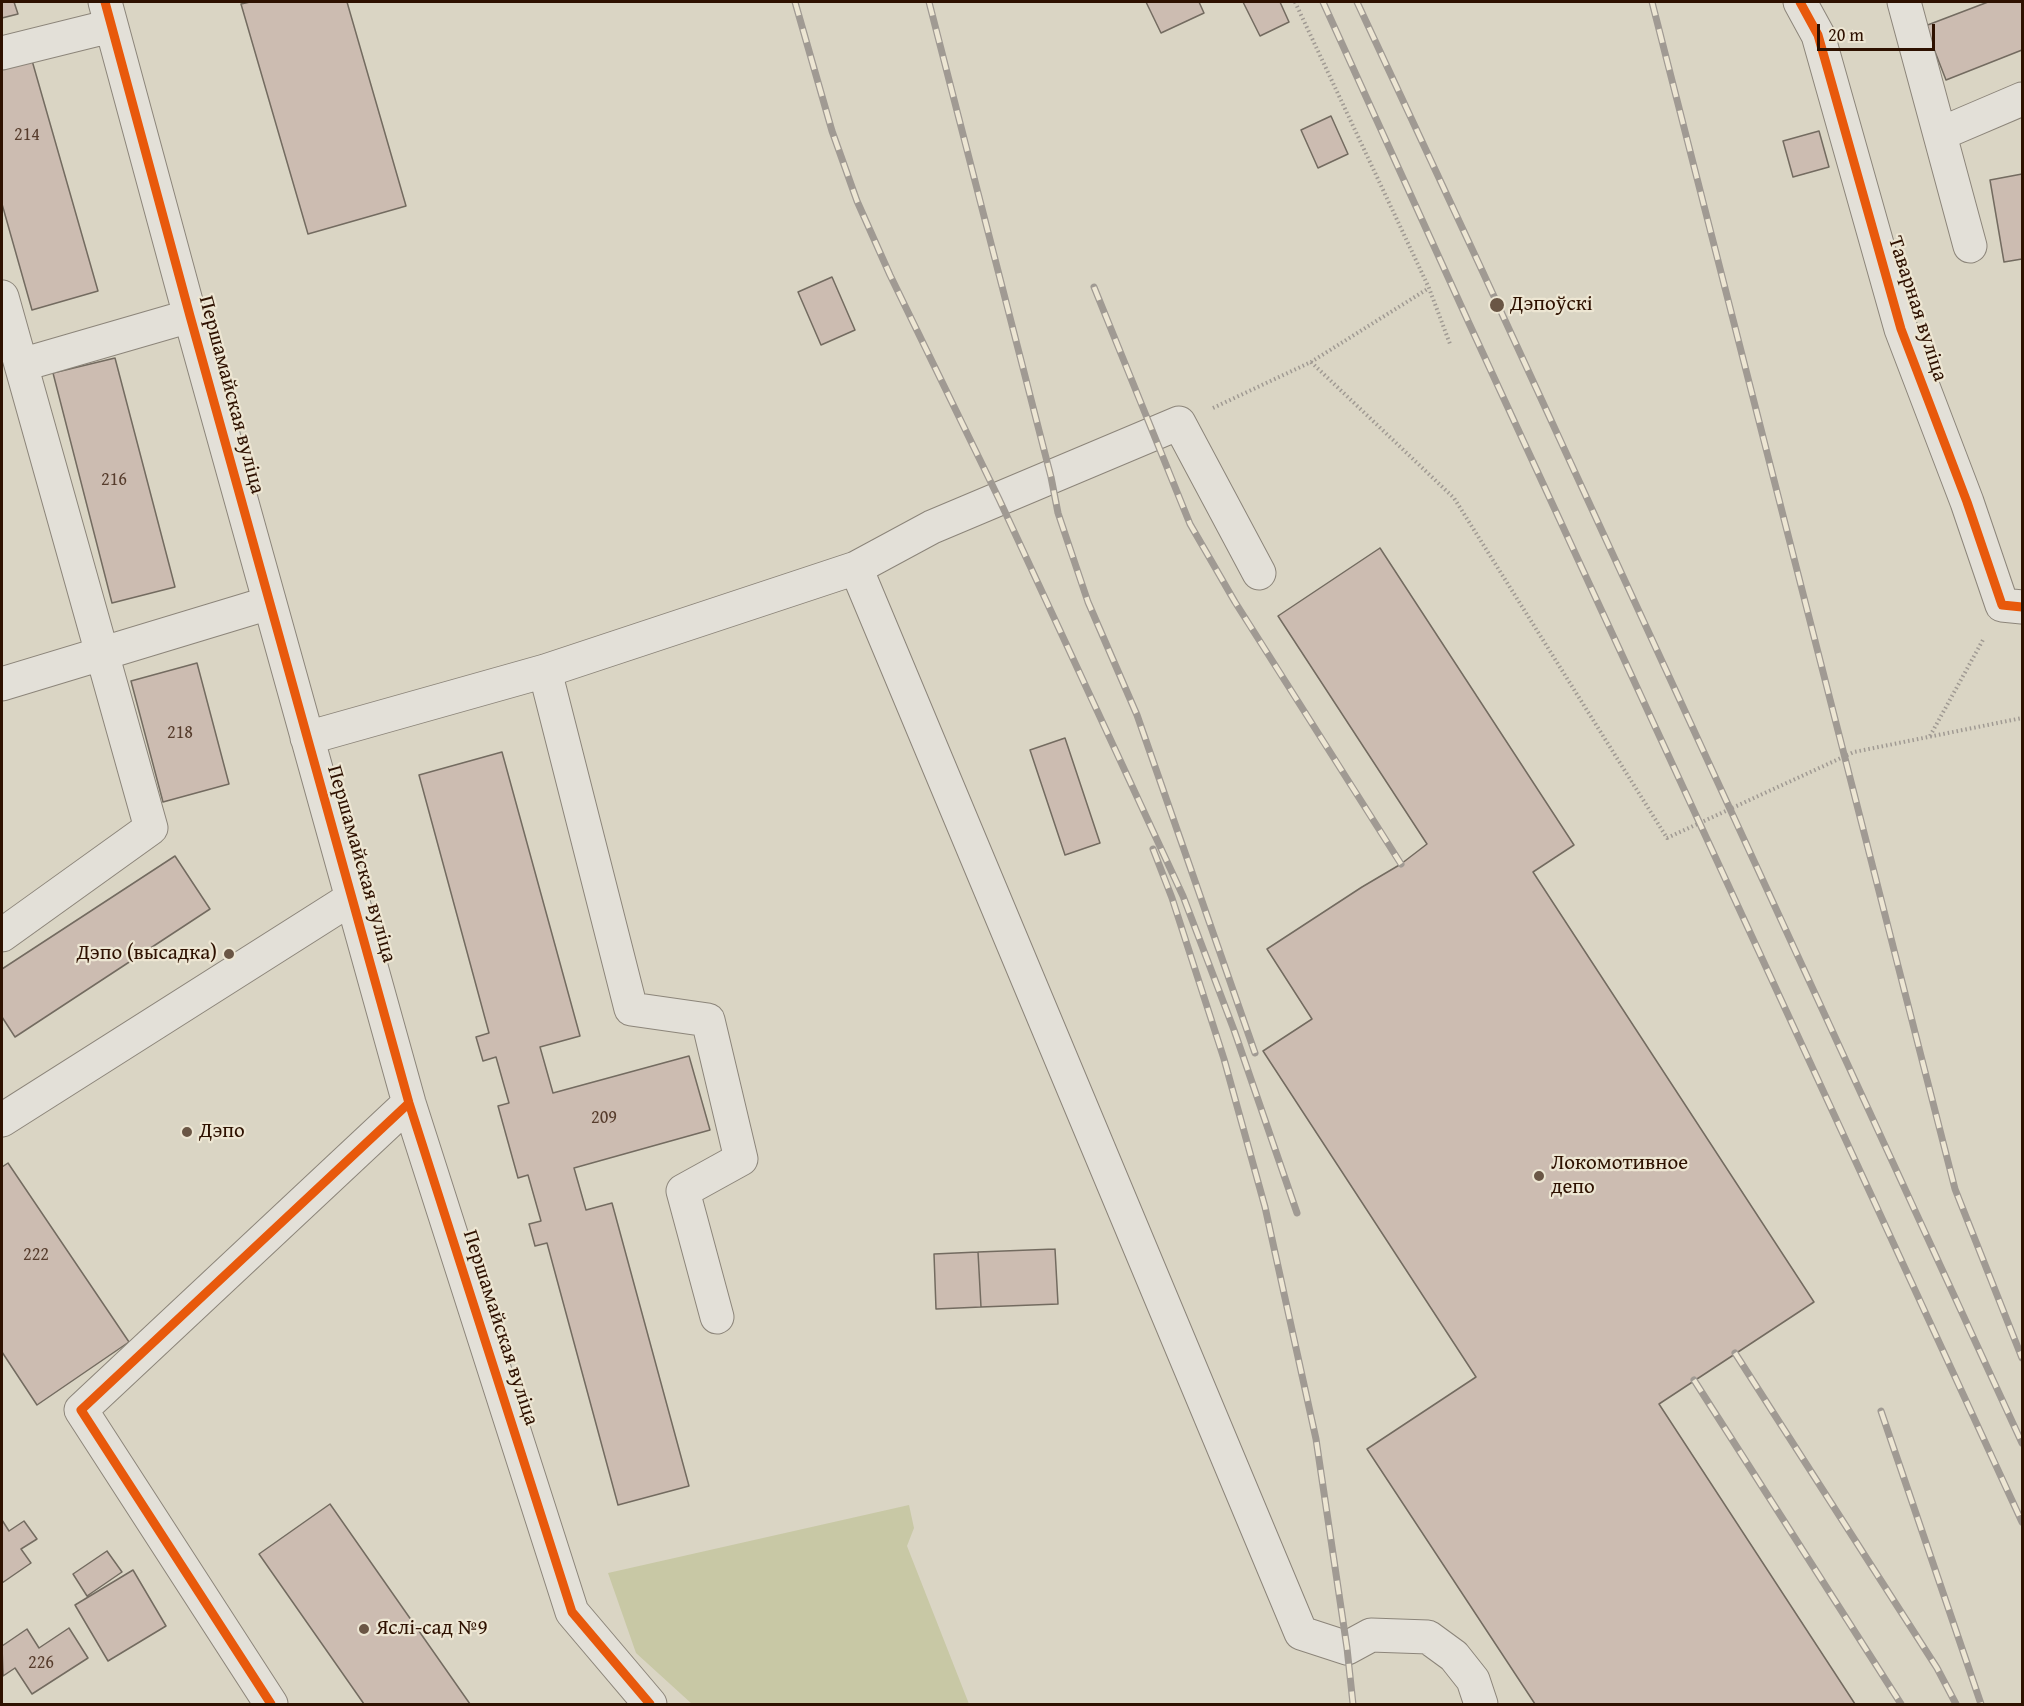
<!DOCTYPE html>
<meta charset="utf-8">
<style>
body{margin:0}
#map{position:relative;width:2024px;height:1706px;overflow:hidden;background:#dad5c4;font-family:"Gentium Book Plus",serif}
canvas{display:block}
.frame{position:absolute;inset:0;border:3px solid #2e1100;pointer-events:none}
.scale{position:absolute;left:1817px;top:24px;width:118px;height:27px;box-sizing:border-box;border:3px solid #2e1100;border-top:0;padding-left:8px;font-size:18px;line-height:21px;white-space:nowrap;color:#2e1100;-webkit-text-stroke:4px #ede6d3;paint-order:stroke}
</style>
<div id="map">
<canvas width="2024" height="1706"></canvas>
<div class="frame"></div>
<div class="scale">20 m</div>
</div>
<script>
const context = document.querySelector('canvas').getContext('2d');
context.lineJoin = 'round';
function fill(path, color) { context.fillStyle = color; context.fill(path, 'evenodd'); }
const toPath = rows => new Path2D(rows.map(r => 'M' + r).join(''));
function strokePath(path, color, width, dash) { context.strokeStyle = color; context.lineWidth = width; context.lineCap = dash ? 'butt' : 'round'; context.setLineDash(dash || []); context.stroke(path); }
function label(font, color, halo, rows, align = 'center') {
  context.font = font + ' "Gentium Book Plus",serif'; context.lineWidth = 4.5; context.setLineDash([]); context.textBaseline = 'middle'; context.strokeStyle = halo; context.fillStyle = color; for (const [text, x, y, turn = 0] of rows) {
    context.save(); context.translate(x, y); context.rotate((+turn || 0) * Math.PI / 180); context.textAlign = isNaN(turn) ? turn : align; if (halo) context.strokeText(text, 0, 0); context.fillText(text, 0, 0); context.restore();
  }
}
fill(toPath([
 [909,1505,914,1528,907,1546,969,1704,692,1704,636,1653,608,1573]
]), '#c8c8a5');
const building = toPath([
 [2,2,14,2,18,14,2,18,2,2],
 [250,2,347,2,406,206,308,234,241,4,250,2],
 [1146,2,1199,2,1204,13,1161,33,1146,2],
 [1243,2,1280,2,1289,22,1260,36,1243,2],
 [1988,2,2022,2,2022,50,1946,80,1925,26,1988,2],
 [31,57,98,291,32,310,2,204,2,65,31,57],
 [1331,116,1348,154,1318,168,1301,130,1331,116],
 [1819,131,1829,167,1793,177,1783,141,1819,131],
 [2022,174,2022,259,2004,262,1990,180,2022,174],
 [832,277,855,330,821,345,798,292,832,277],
 [115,358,175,587,112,603,53,373,115,358],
 [1380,548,1574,845,1533,872,1814,1302,1659,1404,1855,1704,1535,1704,1367,1449,1476,1377,1263,1051,1312,1019,1267,949,1362,887,1401,864,1427,844,1278,616,1380,548],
 [197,663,229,784,163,802,131,681,197,663],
 [1065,738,1100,843,1065,855,1030,750,1065,738],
 [502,752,580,1036,540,1047,553,1093,689,1056,710,1130,574,1168,586,1210,612,1203,689,1486,618,1505,547,1243,535,1246,529,1224,541,1221,528,1175,518,1178,498,1106,509,1103,496,1057,483,1061,476,1037,489,1033,419,775,502,752],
 [175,856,210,909,15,1037,2,1017,2,969,175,856],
 [8,1163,129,1342,37,1405,2,1352,2,1167,8,1163],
 [1055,1249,1058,1304,981,1307,978,1252,1055,1249],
 [978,1252,981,1307,936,1309,934,1254,978,1252],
 [330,1504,470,1704,364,1704,259,1554,330,1504],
 [2,1520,9,1531,24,1521,37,1539,21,1549,31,1563,2,1583,2,1520],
 [107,1551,122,1572,87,1596,73,1574,107,1551],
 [133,1570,166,1626,108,1661,75,1605,133,1570],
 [69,1628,88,1658,32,1694,15,1668,3,1676,2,1646,27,1629,39,1648,69,1628]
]);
fill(building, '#ccbcb1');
strokePath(building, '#736b60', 1.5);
const minor = toPath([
 [105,2,190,316,409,1103,572,1612,650,1704],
 [1800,2,1818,35,1901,329,1967,502,2002,605,2022,607],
 [1904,2,1970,246],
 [2,53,111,26],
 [1940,134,2022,99],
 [2,297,151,828,2,935],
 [21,365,190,316],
 [856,568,1301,1633,1347,1648,1371,1635,1428,1637,1454,1656,1473,1680,1481,1704],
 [545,671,631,1009,708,1020,741,1159,683,1191,717,1317],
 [2,684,269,603],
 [307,738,545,671,856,568,932,527,1179,423,1259,573],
 [2,1120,352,898],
 [271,1704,81,1410,409,1103]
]);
strokePath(minor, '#8c857a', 35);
strokePath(toPath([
 [1295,2,1429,288,1450,344],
 [1311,362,1454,498,1667,838,1854,752,2022,718],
 [1213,408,1311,362,1429,288],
 [1930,736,1984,638]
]), '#a09a93', 4, [1.5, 3]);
strokePath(minor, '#e3e0d8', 33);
const rail = toPath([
 [795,2,832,131,857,201,890,275,999,499,1183,896,1234,1030,1297,1213],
 [929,2,1051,477,1058,513,1088,602,1137,715,1255,1053],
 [1323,2,1468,321,2022,1522],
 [1357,2,1480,266,2022,1443],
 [1652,2,1955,1189,2022,1358],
 [1094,287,1190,524,1235,602,1401,864],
 [1153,849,1172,898,1224,1059,1265,1207,1316,1439,1347,1648,1353,1704],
 [1735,1353,1937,1668,1956,1704],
 [1694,1380,1901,1704],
 [1881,1411,1981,1704]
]);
strokePath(rail, '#a09a93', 7);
strokePath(rail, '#ede6d3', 4.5, [14]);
strokePath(toPath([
 [105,2,190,316,409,1103,572,1612,650,1704],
 [1800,2,1818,35,1901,329,1967,502,2002,605,2022,607],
 [271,1704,81,1410,409,1103]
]), '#e8590c', 9);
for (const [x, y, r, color] of [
 [1497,305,8,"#6a5645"],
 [229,954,6,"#6a5645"],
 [187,1132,6,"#6a5645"],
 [1539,1176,6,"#6a5645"],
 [364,1629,6,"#6a5645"]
]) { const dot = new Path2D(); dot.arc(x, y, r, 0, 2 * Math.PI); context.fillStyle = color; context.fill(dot); strokePath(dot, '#ede6d3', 2); }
label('18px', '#563c2c', null, [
 ["214",27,135],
 ["216",114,480],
 ["218",180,733],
 ["209",604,1118],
 ["222",36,1255],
 ["226",41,1663]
]);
label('21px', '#2e1100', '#ede6d3', [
 ["Дэпоўскі",1510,305],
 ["Дэпо (высадка)",217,954,"right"],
 ["Дэпо",199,1132],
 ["Локомотивное",1551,1164],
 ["депо",1551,1188],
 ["Яслі-сад №9",376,1629]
], 'left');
label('21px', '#2e1100', '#ede6d3', [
 ["Таварная вуліца",1917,309,72],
 ["Першамайская вуліца",231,395,75],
 ["Першамайская вуліца",361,864,74],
 ["Першамайская вуліца",500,1328,72]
]);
</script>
